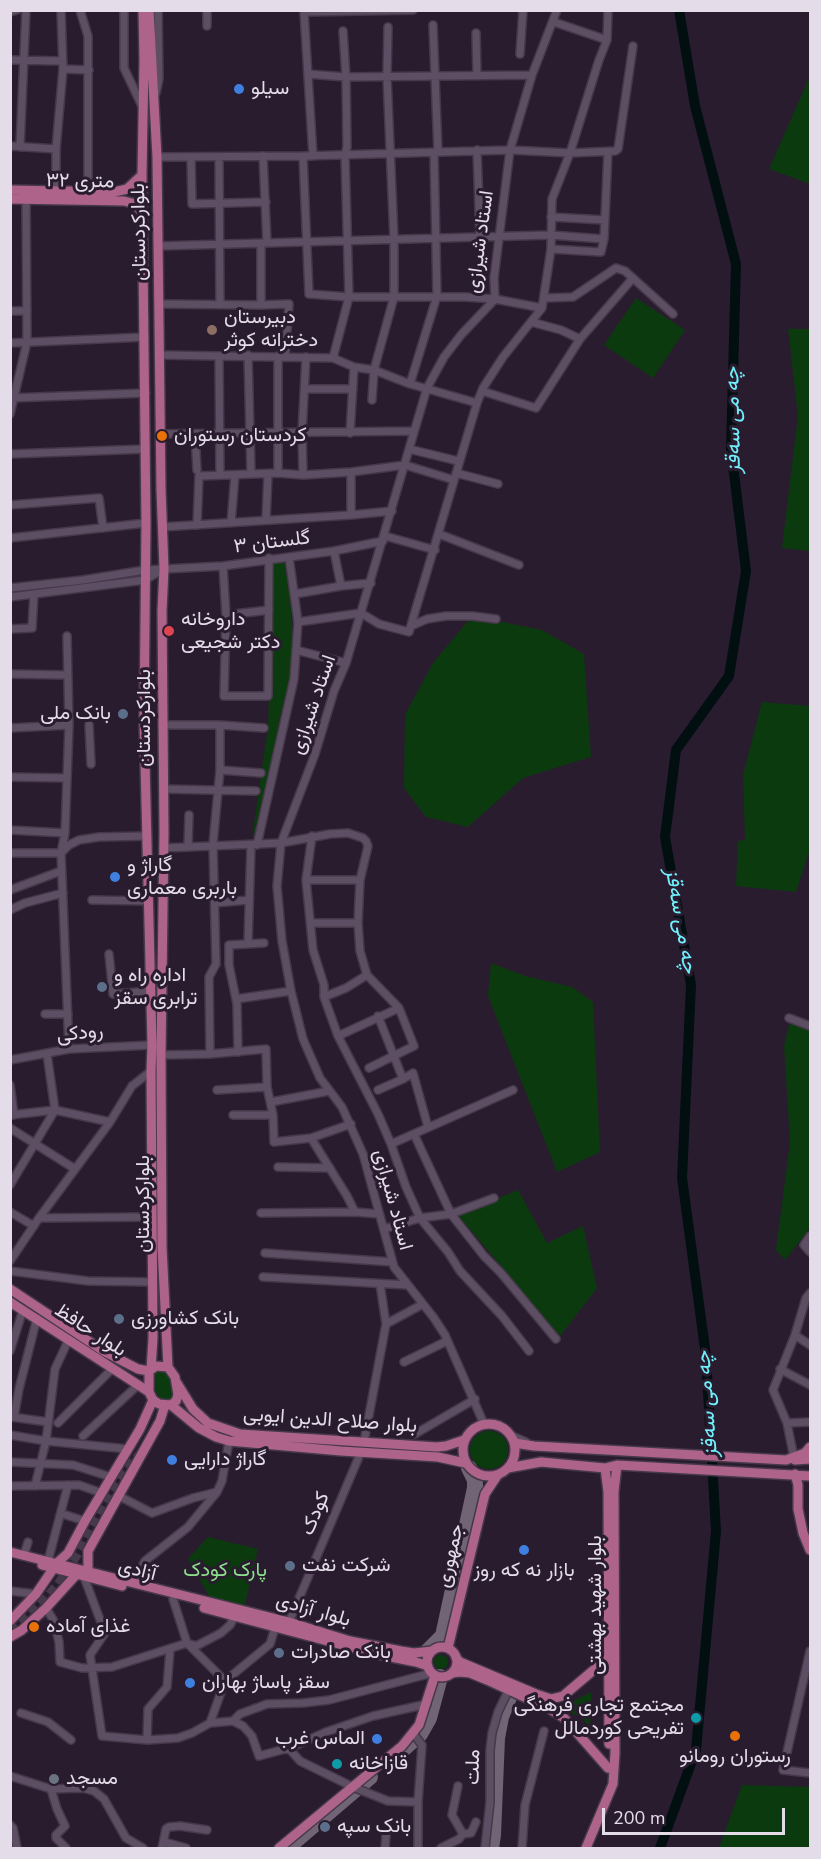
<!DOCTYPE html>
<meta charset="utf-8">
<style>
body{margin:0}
#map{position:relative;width:821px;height:1859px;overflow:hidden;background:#2a1c2f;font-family:"Nunito Sans",sans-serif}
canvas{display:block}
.frame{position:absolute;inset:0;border:12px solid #e5dce9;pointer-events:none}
.scale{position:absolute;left:602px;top:1808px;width:183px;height:27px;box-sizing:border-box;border:3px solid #e5dce9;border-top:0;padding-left:8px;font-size:18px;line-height:21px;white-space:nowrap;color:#e5dce9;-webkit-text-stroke:4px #2a1c2f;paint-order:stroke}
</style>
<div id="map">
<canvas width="821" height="1859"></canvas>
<div class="frame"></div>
<div class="scale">200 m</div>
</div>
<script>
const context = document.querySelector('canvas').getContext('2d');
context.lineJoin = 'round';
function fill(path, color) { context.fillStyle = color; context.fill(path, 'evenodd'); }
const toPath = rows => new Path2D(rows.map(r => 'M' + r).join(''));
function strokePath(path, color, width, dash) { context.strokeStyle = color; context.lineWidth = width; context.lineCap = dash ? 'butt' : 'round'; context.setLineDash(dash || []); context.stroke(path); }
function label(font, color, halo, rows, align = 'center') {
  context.font = font + ' "Nunito Sans",Vazirmatn,sans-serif'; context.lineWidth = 6; context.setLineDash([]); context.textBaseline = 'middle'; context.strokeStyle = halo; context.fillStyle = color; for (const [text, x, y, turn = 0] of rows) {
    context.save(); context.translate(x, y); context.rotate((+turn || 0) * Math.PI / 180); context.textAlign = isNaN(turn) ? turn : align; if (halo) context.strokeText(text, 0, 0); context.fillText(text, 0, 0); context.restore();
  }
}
fill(toPath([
 [810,76,810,184,769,169],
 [636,298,685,330,653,378,604,345],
 [788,329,810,329,810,551,782,548,798,416],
 [284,561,289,588,294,648,292,675,279,720,275,752,263,810,254,836,253,831,268,727,274,563],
 [472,616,542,630,584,654,591,757,523,778,468,827,426,817,404,788,405,715,433,663],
 [762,702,810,706,810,849,796,892,736,886,738,841,745,840,743,775],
 [491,963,525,976,572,987,593,1002,600,1152,557,1172,488,996],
 [791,1016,810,1025,810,1228,785,1260,776,1250,790,1142,784,1046],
 [518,1190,547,1243,583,1226,597,1288,560,1336,458,1215],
 [161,1370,166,1372,171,1378,174,1395,169,1400,165,1401,160,1398,154,1389,152,1378,155,1373],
 '470 1450a19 19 0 1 1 38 0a19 19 0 1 1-38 0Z',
 [208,1537,258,1549,244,1609,213,1603,188,1559],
 '434 1662a7 7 0 1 1 14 0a7 7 0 1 1-14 0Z',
 [591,1692,591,1709,590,1726,579,1716,569,1713,571,1702],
 [742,1785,810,1787,810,1848,719,1848]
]), '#0c3a0f');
strokePath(toPath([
 [660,1848,696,1750,716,1531,706,1356,682,1178,691,985,665,837,676,750,729,676,746,571,731,449,736,264,695,106,679,10]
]), '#020f11', 10);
strokePath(toPath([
 [427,1652,443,1636,475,1488,475,1480,469,1468],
 [392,1759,420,1734,429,1718,440,1677],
 [287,1848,370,1777],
 [491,1848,493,1835,497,1738,501,1717,512,1690]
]), '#706475', 16);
strokePath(toPath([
 [10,1631,38,1607,58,1584,77,1555,111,1491,124,1472,139,1455]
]), '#46394b', 9, [9, 4.5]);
const minor = toPath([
 [80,10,88,36,88,191],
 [124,10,124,68,142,106],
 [10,12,17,10],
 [554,22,607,40],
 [433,25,438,152],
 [207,26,207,10],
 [476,33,477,76],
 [520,54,523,10],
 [10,60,62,61],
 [63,69,89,70],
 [308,74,346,77,532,75],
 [156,93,159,79,158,10],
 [10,146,56,149],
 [20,147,26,10],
 [477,150,480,237],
 [263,156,267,243],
 [303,156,309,294,349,297,465,297,495,299,542,308],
 [313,156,304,12,413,10],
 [157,157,303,156,510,150,570,153,615,151,618,149,633,46],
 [219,157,220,305],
 [191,158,192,204,266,202],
 [56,190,56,149,63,69,61,10],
 [551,217,605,220],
 [261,243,261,305],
 [158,246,550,235,604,239],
 [551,249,601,252,604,239,608,152],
 [544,298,573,297,616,268,625,271,673,314],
 [159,304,261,305,289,304,285,357],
 [10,311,27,311],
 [531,322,561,330,580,339],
 [10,343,145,337],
 [161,355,333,358,354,367,374,370,410,384,477,403],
 [248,355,251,473],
 [219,356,220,475],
 [333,358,349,297,345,155,347,147,346,77,343,31],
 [410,384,437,296,434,152],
 [305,389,353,389],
 [482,391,536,408,580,339,633,278],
 [10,398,146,393],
 [372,400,374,370,394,297,394,239,387,77,388,27],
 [10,414,27,342,26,199],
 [350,433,354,367],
 [160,434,414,431],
 [195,434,197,470],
 [409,449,458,461],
 [10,454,146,449],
 [278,473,278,356],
 [456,473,498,484],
 [303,475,302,433,306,357],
 [10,505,99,498,103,528],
 [351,515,351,472],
 [266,520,268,474],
 [231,523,235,475],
 [197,525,199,476,278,473,303,475,351,472,405,465,454,480],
 [162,527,351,515,392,511],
 [439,534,519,565],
 [385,536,435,550],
 [10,538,146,523],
 [334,551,341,586],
 [223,566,226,615,224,696,268,696,269,558],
 [10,588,83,580,145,570,223,566,334,551,383,541],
 [295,594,341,586,371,583],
 [10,597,145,580,163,569],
 [226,615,269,610],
 [298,622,361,613,379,624,409,632,477,403,483,388,503,357,542,308,551,249,552,199,570,153,599,60,607,40,608,10],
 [411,626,427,619,446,616,472,616,496,619],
 [10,629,32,628,34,594],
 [67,636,69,725,65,833,61,853,69,1049],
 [296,650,346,663],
 [10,674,67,675],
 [89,725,91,764],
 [163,725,220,725,264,728],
 [10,728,69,725],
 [220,770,261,773],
 [10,777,67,778],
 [163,789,256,791],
 [10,830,65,833],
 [312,836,306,880,313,950,324,985,324,997,338,1036,378,1114,391,1144,513,1090],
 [257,845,294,679,298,622,289,557],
 [188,846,189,815],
 [164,848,281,843,330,834,348,833,363,838,366,841,368,846,360,880,358,923,360,951,367,975,399,1008,338,1036],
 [10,853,61,853],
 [61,853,69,845,79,840,99,837,148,836],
 [306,880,360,880],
 [10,890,61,871],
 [92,900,149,901],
 [215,903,249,900],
 [10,910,25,903,63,893],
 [311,923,358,923],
 [248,944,251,845],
 [109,954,113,994,152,991],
 [324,997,346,988,367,975],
 [236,999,291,991],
 [45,1014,68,1014],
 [378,1016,403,1079,413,1073,428,1127],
 [789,1018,810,1026],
 [238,1052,237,1004,229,965,229,945,264,943],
 [210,1054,209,977,216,964,213,844,220,770,220,725],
 [161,1055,210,1054,266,1049,267,1087,273,1115,274,1142,311,1138,351,1124],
 [10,1060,69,1049,152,1045],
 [369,1068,414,1046,399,1008],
 [10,1085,14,1115],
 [217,1090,267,1087],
 [378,1090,403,1079],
 [271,1102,329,1091],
 [10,1115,55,1110,110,1122],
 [233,1115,273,1115],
 [10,1128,75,1169],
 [414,1134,451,1214,484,1256,501,1273,556,1339],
 [311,1138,347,1196,355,1212,379,1214],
 [391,1144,406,1187,420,1218,448,1252,460,1271,502,1316,529,1351],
 [278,1167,330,1168],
 [10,1185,55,1110,47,1054],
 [10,1212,34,1226],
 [261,1213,355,1212],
 [39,1218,151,1217],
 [384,1229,420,1218,451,1214,494,1198],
 [810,1236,804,1245,810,1252],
 [265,1253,392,1262],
 [10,1261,39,1218,110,1122,132,1086,151,1071],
 [10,1271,88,1281,151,1282],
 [263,1277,408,1285],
 [386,1324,423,1304],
 [795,1335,810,1345],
 [10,1351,23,1310],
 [404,1362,447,1341],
 [780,1369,810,1385],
 [12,1417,48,1422],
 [14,1417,19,1389,37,1318],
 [58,1423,113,1368],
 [787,1423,810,1422],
 [484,1424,445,1335,434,1318,394,1267,363,1154,342,1107,320,1078,303,1039,291,991,282,941,277,886,281,843,315,754,334,691,346,663,427,388,444,357,461,335,495,299,494,278,510,150,532,75,557,10],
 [415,1434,475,1399],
 [10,1435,46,1441,128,1449],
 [510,1435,526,1442],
 [83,1436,138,1385],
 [364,1442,386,1324,380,1284],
 [793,1453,787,1423,773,1390,795,1335,806,1298,810,1293],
 [10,1462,73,1465,111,1477],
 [10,1486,79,1485,102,1493],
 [35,1486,46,1441,55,1369,69,1339],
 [119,1496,152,1513,193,1498,217,1492,222,1481,229,1441],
 [66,1515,85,1521],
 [24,1555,28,1542],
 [48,1561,68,1485],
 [84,1577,105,1633,90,1655,102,1736,147,1740,178,1738,192,1733,210,1723,233,1721,243,1726,252,1736,259,1756,285,1749,292,1750],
 [133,1583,145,1561,188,1527,217,1492],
 [10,1591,36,1594],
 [173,1599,187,1643],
 [46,1608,54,1621,59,1642,60,1662,82,1668,112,1667,187,1643,196,1646,221,1633,230,1625,235,1616],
 [289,1622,361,1452],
 [189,1645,225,1681],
 [810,1651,783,1770,810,1773],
 [21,1713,48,1722,71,1740],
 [233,1721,240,1714,267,1704,303,1703,329,1700,432,1673],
 [210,1723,225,1681,270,1644,275,1628],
 [413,1733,422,1745,418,1802,418,1848],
 [147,1740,148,1709,167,1687,170,1650],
 [10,1776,51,1789,83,1788,94,1791,104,1799,126,1838,143,1848],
 [51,1789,57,1809,65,1826,56,1835,56,1838,66,1848],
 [418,1802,388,1801,353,1787,300,1761,292,1752,292,1747,326,1732,373,1716,427,1704],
 [10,1825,13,1828,17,1848],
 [463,1834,471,1833,476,1822],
 [164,1842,186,1848],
 [162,1848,166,1829,169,1827,180,1826,207,1830],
 [385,1848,386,1835],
 [441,1848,459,1839,463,1834,452,1815,458,1786],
 [485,1848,490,1802,490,1750,492,1733,498,1712,509,1689],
 [522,1848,525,1805,544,1731]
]);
const major = toPath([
 [143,10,144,61,142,175,146,523,144,722,152,1045,151,1071,153,1338,151,1369],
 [149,10,157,157,161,489,164,569,162,611,164,833,161,1055,162,1247,168,1367],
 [10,190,114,192,127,189,142,175],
 [10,199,124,201,136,204,141,212],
 [10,1289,105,1352,138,1369,149,1371],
 [10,1302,149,1392],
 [156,1366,168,1367,175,1377,178,1395,176,1401,171,1405,159,1404,153,1400,149,1392,149,1371,156,1366],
 [177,1383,193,1409,208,1423,240,1434,437,1447,446,1446,464,1440],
 [171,1405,199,1428,216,1437,229,1441,341,1451,438,1457,465,1463],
 '463 1450a26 26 0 1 1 52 0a26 26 0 1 1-52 0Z',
 [514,1443,534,1446,786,1460,805,1453,810,1447],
 [795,1460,810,1459],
 [508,1468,541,1462,605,1468,617,1465,810,1476],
 [605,1468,608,1492,609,1744],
 [795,1474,798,1485,798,1509,803,1533,810,1550],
 [10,1552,289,1622,350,1641,401,1651,414,1653,432,1651],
 [57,1563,68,1553,85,1521,140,1429,153,1400],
 [42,1565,122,1586],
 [88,1570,88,1551,160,1421,165,1405],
 [204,1608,376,1654,416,1662,428,1666],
 [10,1621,36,1594,53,1569],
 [10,1637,22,1630,46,1608,76,1575],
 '427 1662a15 15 0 1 1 30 0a15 15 0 1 1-30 0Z',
 [448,1648,485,1494,497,1476],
 [456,1658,460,1662,536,1694,551,1699,563,1696,609,1657],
 [452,1673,460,1672,470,1673,487,1680,548,1708,564,1718,608,1768,614,1769],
 [279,1848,402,1746,419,1725,435,1675],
 [586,1848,613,1784,615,1753,614,1492,617,1465]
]);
strokePath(minor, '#453949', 10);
strokePath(major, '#453949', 12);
strokePath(minor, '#5e4e64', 7);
strokePath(major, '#ae638a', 9);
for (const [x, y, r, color] of [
 [239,89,6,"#3f7fe0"],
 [212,330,6,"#8d6e63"],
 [162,436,6,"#e8710a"],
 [169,631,6,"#e0444e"],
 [123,714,6,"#5c6f8a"],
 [115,877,6,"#3f7fe0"],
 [102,987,6,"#5c6f8a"],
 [119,1319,6,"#5c6f8a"],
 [172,1460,6,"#3f7fe0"],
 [524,1550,6,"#3f7fe0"],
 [290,1566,6,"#5c6f8a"],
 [34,1627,6,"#e8710a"],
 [279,1653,6,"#5c6f8a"],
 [190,1683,6,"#3f7fe0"],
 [696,1718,6,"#0f9aa8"],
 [735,1736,6,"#e8710a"],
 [377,1739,6,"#3f7fe0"],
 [337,1764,6,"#0f9aa8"],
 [54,1779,6,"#6b7280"],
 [325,1827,6,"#5c6f8a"]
]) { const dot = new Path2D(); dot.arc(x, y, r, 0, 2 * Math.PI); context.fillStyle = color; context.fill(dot); strokePath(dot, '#2a1c2f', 2); }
label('20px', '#e5dce9', '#2a1c2f', [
 ["سیلو",251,89],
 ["دبیرستان",224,318],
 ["دخترانه کوثر",224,341],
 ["کردستان رستوران",174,436],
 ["داروخانه",181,620],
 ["دکتر شجیعی",181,643],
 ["بانک ملی",111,714,"right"],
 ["گاراژ و",127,866],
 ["باربری معماری",127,889],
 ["اداره راه و",114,976],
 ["ترابری سقز",114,999],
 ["بانک کشاورزی",131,1319],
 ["گاراژ دارایی",184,1460],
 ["شرکت نفت",302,1566],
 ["بازار نه که روز",524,1571,"center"],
 ["غذای آماده",46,1627],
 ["بانک صادرات",291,1653],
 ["سقز پاساژ بهاران",202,1683],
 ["مجتمع تجاری فرهنگی",684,1706,"right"],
 ["تفریحی کوردمالل",684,1729,"right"],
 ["الماس غرب",365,1739,"right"],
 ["رستوران رومانو",735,1757,"center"],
 ["قازاخانه",349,1764],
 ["مسجد",66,1779],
 ["بانک سپه",337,1827]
], 'left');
label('20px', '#e5dce9', '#2a1c2f', [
 ["۳۲ متری",80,182,1],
 ["بلوارکردستان",140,232,-91],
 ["استاد شیرازی",481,242,-82],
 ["گلستان ۳",272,543,-7],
 ["استاد شیرازی",314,705,-71],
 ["بلوارکردستان",145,718,-90],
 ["رودکی",80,1034,-6],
 ["استاد شیرازی",392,1200,75],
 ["بلوارکردستان",144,1204,-90],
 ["بلوار حافظ",90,1331,33],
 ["بلوار صلاح الدین ایوبی",330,1421,4],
 ["کودک",316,1514,-67],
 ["جمهوری",451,1556,-77],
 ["آزادی",137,1571,14],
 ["بلوار شهید بهشتی",596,1605,-90],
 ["بلوار آزادی",313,1611,16],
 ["ملت",474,1767,-89]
]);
label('20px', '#8adf8a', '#2a1c2f', [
 ["پارک کودک",225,1571]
]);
label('italic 21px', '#70f0fc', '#2a1c2f', [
 ["چە می سەقز",734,420,-91],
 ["چە می سەقز",680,921,80],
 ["چە می سەقز",708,1404,-94]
]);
</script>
